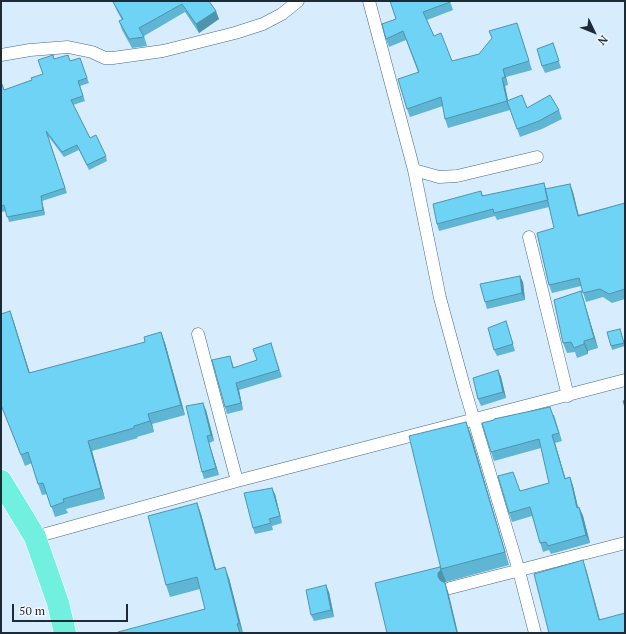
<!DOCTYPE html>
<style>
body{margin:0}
#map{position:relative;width:626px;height:634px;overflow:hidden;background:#d7ecfd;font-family:"PT Serif",serif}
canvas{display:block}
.frame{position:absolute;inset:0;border:2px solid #1e2b36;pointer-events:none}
.north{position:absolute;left:574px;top:12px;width:40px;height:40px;-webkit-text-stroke:3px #f0f7fd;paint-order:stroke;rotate:133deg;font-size:11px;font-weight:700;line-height:16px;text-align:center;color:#1e2b36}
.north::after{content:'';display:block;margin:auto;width:14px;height:18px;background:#1e2b36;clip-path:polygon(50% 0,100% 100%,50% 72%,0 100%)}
.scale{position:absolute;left:12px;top:604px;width:116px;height:18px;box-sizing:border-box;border:2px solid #1e2b36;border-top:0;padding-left:5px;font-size:12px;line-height:14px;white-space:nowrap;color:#1e2b36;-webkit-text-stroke:3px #f0f7fd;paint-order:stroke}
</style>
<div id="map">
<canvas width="626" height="634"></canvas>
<div class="frame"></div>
<div class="north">N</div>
<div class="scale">50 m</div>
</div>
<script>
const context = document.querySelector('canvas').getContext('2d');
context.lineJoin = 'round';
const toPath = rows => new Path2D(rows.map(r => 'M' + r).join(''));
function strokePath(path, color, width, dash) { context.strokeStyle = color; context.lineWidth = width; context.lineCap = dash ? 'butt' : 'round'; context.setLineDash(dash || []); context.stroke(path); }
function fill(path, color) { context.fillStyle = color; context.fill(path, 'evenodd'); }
const street = toPath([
 [369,1,414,170,440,298,465,390,519,571,535,633],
 [1,55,30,50,68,47,92,52,105,58,113,58,163,51,235,33,263,24,282,14,298,1],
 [414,170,439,177,457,176,537,157],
 [529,237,568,396],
 [198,334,237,481],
 [35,537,237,481,625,380],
 [450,588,625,543]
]);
const highway = toPath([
 [1,481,35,537,58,603,65,633]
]);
strokePath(street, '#496882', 13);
strokePath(highway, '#fff', 23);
strokePath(street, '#fff', 12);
strokePath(highway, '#71efdf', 22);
fill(toPath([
 [209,1,219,19,199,33,185,12,144,36,147,46,132,48,122,30,119,21,122,20,117,11,113,2],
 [450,1,453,10,427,20,434,36,452,61,479,54,520,32,532,70,506,77,508,85,505,86,508,101,527,108,559,110,562,119,542,129,520,137,510,110,448,128,445,119,443,106,410,117,407,109,418,72,406,40,389,47,386,39,396,19],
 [553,43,561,68,545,73,542,66],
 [80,58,89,83,80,86,85,101,73,105,90,138,106,156,107,161,89,170,79,150,64,157,48,136,67,193,42,201,45,215,9,222,6,211,1,212,1,84,4,90,32,80,43,74,54,59,70,61],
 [544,183,546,189,570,184,573,192,578,215,625,203,625,299,612,303,603,297,586,302,581,286,552,293,549,285,554,228,549,207,497,220,495,216,439,231,437,224,481,191,483,196],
 [523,282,525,300,487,309,485,302],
 [584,301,598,348,588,351,588,354,577,358,575,352,567,353,563,343],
 [10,311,30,373,145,342,161,332,165,343,185,415,152,424,154,432,137,437,138,438,92,451,105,499,66,509,68,513,55,517,47,494,42,495,38,484,32,463,25,466,1,405],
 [506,321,515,351,497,356,494,350],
 [620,329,625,346,612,350,611,346],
 [271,343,282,377,239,390,243,410,227,414,225,407,230,356,234,368,257,360],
 [498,370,501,377,506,398,481,406,478,399],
 [206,410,214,441,209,443,219,475,204,479,202,472],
 [554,415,562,441,555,443,565,478,570,477,573,486,578,507,579,507,583,516,590,543,551,554,549,550,543,552,532,516,512,522,509,513,520,491,549,483,541,448,494,461,491,452,494,420],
 [466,422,471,435,509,565,446,582,446,581,445,583,449,595,387,633,440,567],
 [275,494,282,523,272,526,273,530,255,534,253,528],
 [197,503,201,514,216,569,229,578,243,633,118,633,205,609,200,589,170,597,166,585],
 [329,592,334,617,314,621,311,615]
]), '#5fb5d4');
fill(toPath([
 [216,11,219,19,199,33,196,24],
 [503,69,506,77,508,85,505,77],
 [502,78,505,86,510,109,507,101],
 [570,184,573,192,581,224,578,216],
 [41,196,42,201,45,215,43,210],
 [520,276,523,282,525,300,522,293],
 [581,291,584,301,598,348,594,338],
 [10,311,14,322,33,384,29,373],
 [161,332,165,343,185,415,181,405],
 [584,341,588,351,588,354,584,344],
 [498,370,501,377,506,398,503,392],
 [236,383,239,390,243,410,241,403],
 [203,403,206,410,214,441,211,435],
 [148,414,152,424,154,432,150,421],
 [466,422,471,435,509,565,505,552],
 [552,435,555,443,568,487,565,479],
 [207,436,209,443,219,475,216,468],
 [88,441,92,451,105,499,101,488],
 [570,477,573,486,580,516,577,508],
 [272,488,275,494,282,523],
 [197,503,201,514,219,581,215,570],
 [579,507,583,516,590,543,586,535],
 [583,560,587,572,603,631,599,620],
 [225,567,229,578,243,633,239,623],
 [441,569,446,581,445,583,449,595,458,633,457,633,438,577,438,573],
 [326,585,329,592,334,617,331,610]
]), '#4e94ac');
const building = toPath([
 [116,1,209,1,216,11,196,24,182,4,139,28,144,37,129,39,119,21,123,19,113,2,116,1],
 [390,1,450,1,450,2,423,12,434,36,441,33,452,61,479,54,492,38,489,31,517,23,529,61,503,69,505,77,502,78,507,101,522,95,527,108,550,95,559,110,539,121,517,129,507,101,445,119,441,97,407,109,398,79,419,72,403,31,386,39,382,24,396,19,390,1],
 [553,43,559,61,542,66,537,49,553,43],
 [53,55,54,59,68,55,70,61,80,58,87,78,78,81,83,96,71,100,90,138,96,135,106,156,87,165,77,145,62,152,46,131,65,188,41,196,43,210,7,217,4,205,1,206,1,84,2,84,4,90,32,80,31,78,43,74,38,60,53,55],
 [544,183,548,200,494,213,493,209,437,224,433,204,481,191,482,196,544,183],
 [570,184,578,216,625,203,625,289,609,294,600,289,583,293,579,278,549,285,537,233,554,228,545,189,570,184],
 [520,276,522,293,485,302,480,284,520,276],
 [581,291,594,338,584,341,584,344,574,348,571,342,563,343,554,300,581,291],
 [10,311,29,373,145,342,144,337,161,332,181,405,148,414,150,421,134,426,134,428,88,441,101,488,63,499,64,502,51,507,43,483,38,484,28,452,21,455,1,405,1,314,10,311],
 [506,321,513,344,494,350,488,328,506,321],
 [620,329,624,343,611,346,607,332,620,329],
 [271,343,279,370,236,383,241,403,225,407,212,360,230,356,233,368,257,360,253,349,271,343],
 [498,370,503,392,478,399,473,378,498,370],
 [625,400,625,407,623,401,625,400],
 [203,403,211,435,207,436,216,468,202,472,186,406,203,403],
 [550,407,559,433,552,435,565,479,570,477,577,508,579,507,586,535,548,546,546,542,540,543,530,507,509,513,498,476,513,472,520,491,549,483,539,439,491,452,482,423,494,420,494,419,550,407],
 [466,422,505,552,441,569,409,436,466,422],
 [272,488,280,516,269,519,271,523,253,528,244,493,272,488],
 [197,503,215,570,225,567,239,623,237,624,240,633,118,633,118,632,205,609,197,577,166,585,148,516,197,503],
 [583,560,599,620,625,613,625,633,549,633,534,574,583,560],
 [440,567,441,570,438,573,438,577,441,581,445,583,457,633,387,633,375,583,440,567],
 [326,585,331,610,311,615,306,590,326,585]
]);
fill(building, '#6fd3f6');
strokePath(building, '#4e94ac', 1);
</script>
